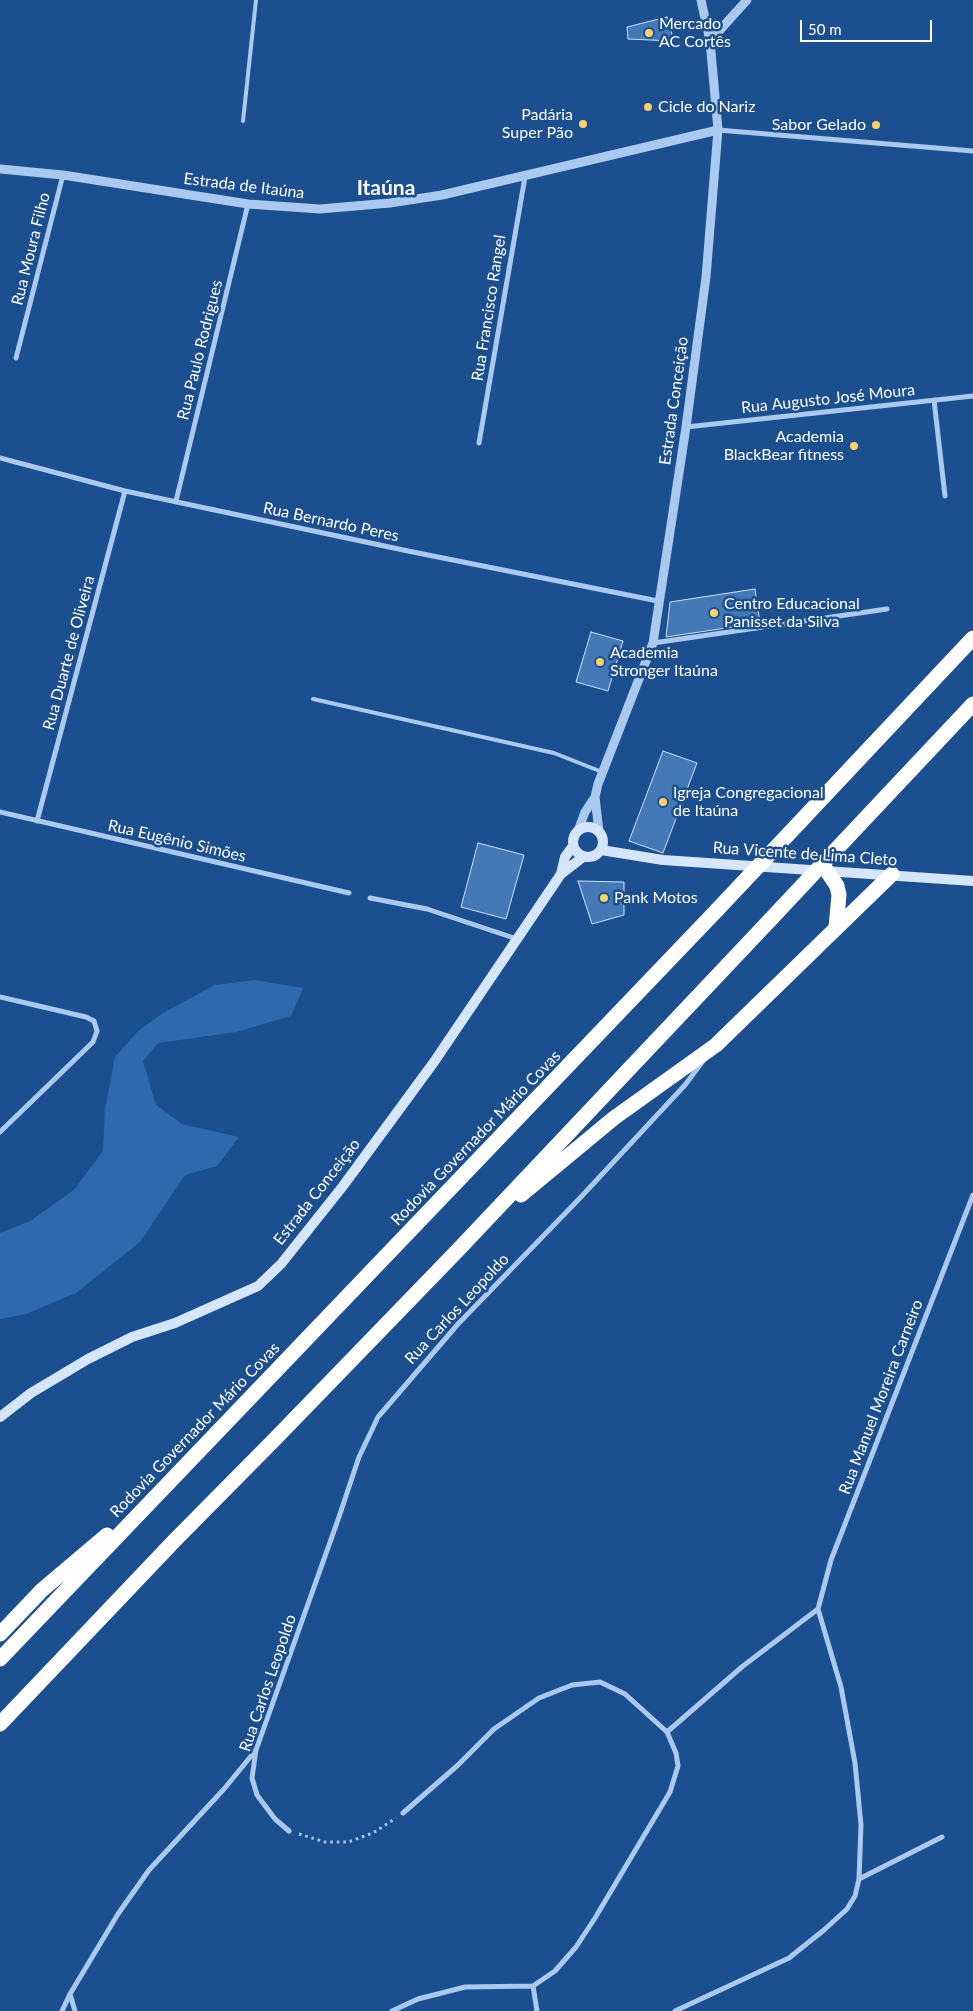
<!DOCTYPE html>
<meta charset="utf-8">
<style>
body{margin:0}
#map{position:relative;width:973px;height:2011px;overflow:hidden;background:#1b4f8f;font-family:Lato,sans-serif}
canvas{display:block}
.scale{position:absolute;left:800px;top:20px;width:132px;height:22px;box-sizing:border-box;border:2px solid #fff;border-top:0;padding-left:6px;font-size:15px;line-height:18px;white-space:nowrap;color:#fff;-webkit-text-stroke:4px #1b4f8f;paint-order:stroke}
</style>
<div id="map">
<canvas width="973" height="2011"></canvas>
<div class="scale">50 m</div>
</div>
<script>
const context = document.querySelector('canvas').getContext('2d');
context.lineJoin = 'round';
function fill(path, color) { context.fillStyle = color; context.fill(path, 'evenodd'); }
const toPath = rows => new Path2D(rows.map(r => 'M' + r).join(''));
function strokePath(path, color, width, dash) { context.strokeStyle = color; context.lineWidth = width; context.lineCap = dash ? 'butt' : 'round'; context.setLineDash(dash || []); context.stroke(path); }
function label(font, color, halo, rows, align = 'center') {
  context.font = font + ' Lato,sans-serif'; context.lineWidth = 5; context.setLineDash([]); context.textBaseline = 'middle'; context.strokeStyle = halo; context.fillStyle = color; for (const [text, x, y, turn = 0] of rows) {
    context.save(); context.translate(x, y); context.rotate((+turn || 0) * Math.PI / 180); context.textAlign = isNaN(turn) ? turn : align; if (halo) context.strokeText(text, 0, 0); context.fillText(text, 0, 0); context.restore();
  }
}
fill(toPath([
 [255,980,303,988,291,1016,236,1032,158,1043,143,1061,156,1105,182,1124,239,1137,217,1166,185,1175,140,1242,76,1293,26,1314,0,1319,0,1233,30,1221,74,1190,103,1151,105,1109,115,1057,138,1031,163,1013,215,985]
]), '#2e69ad');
const building = toPath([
 [667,17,674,41,628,39,627,27,667,17],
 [755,589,760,623,666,637,670,602,755,589],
 [591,632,623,641,608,691,576,682,591,632],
 [663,751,697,763,663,853,629,841,663,751],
 [478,843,524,855,506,919,461,907,478,843],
 [578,881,624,882,624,915,592,924,578,881]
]);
fill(building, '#4478b7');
strokePath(building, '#cfe3fa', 1);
strokePath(toPath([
 [299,1834,325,1842,348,1842,373,1833,396,1818]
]), '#a9c9ee', 3, [2.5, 4]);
strokePath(toPath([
 [243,121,256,0],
 [313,699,554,753,602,772]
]), '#a9c9ee', 4);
strokePath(toPath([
 [718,130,973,151],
 [16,358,63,175],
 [934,400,945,496],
 [686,427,973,396],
 [479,443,525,177],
 [0,458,125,491,408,551,658,601],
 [176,501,248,204],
 [653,643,887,609],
 [0,812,349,893],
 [37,821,125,491],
 [370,898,427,909,517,939],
 [0,997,86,1017,94,1021,97,1031,93,1042,0,1132],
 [667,1732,743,1666,818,1609],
 [403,1813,458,1765,494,1729,539,1698,572,1685,600,1682,625,1694,667,1732,676,1753,678,1766,670,1792,595,1918,576,1947,555,1971,533,1986],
 [289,1831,275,1819,257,1795,252,1778,256,1750,339,1517,359,1457,378,1417,458,1324,580,1198,685,1085,703,1061],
 [859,1879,942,1837],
 [533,1986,537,2011],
 [70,1994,75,2011],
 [62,2011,70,1994,118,1914,149,1870,224,1789,256,1750],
 [392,2011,418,1999,465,1987,533,1986],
 [675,2011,789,1958,824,1930,847,1909,855,1896,859,1879,861,1825,855,1763,841,1687,818,1609,831,1560,973,1195]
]), '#a9c9ee', 5);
strokePath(toPath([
 [710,41,747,0],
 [0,169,63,175,248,204,320,209,390,203,442,195,718,130],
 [578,831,585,812,595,797],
 [599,832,595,797,598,784,653,643,686,427,706,277,718,130,710,41,701,0]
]), '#a9c9ee', 9);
strokePath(toPath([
 '573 842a15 15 0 1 1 30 0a15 15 0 1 1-30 0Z',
 [601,850,663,860,973,881],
 [561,874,565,857,573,846],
 [0,1417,31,1393,88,1359,132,1337,175,1323,258,1286,281,1264,343,1186,434,1062,561,874,583,857]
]), '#d6e6fa', 10);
strokePath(toPath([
 [798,824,973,638],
 [845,840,973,704],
 [827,871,837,886,839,895,836,927],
 [521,1195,614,1118,716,1045,892,874],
 [0,1634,42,1590,107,1535],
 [0,1659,717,910],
 [0,1724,176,1539,274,1440,458,1250,770,920]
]), '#fff', 15);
strokePath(toPath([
 [717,910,798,824],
 [770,920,845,840]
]), '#fff', 15);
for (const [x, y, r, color] of [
 [649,33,5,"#ffd166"],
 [648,107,5,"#ffd166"],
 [583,124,5,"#ffd166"],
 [876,125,5,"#ffd166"],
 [854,446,5,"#ffd166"],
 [714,613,5,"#ffd166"],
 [600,662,5,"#ffd166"],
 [663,802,5,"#ffd166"],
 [604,898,5,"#ffd166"]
]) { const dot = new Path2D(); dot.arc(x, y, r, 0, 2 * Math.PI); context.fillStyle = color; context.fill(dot); strokePath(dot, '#1b4f8f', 2); }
label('16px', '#fff', '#1b4f8f', [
 ["Mercado",659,24],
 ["AC Cortês",659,42],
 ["Cicle do Nariz",658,107],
 ["Padária",573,115,"right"],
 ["Super Pão",573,133,"right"],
 ["Sabor Gelado",866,125,"right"],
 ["Academia",844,437,"right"],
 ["BlackBear fitness",844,455,"right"],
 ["Centro Educacional",724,604],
 ["Panisset da Silva",724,622],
 ["Academia",610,653],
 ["Stronger Itaúna",610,671],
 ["Igreja Congregacional",673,793],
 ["de Itaúna",673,811],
 ["Pank Motos",614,898]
], 'left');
label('16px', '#fff', '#1b4f8f', [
 ["Estrada de Itaúna",244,186,7],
 ["Rua Moura Filho",31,249,-76],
 ["Rua Francisco Rangel",489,308,-81],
 ["Rua Paulo Rodrigues",200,350,-76],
 ["Rua Augusto José Moura",828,399,-6],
 ["Estrada Conceição",674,401,-82],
 ["Rua Bernardo Peres",331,522,12],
 ["Rua Duarte de Oliveira",69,653,-75],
 ["Rua Eugênio Simões",177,841,13],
 ["Rua Vicente de Lima Cleto",805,854,4],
 ["Rodovia Governador Mário Covas",476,1138,-46],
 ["Estrada Conceição",317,1192,-52],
 ["Rua Carlos Leopoldo",457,1309,-47],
 ["Rua Manuel Moreira Carneiro",881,1397,-69],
 ["Rodovia Governador Mário Covas",195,1430,-46],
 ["Rua Carlos Leopoldo",268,1683,-71]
]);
label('bold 21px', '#fff', '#1b4f8f', [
 ["Itaúna",386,188]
]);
</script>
